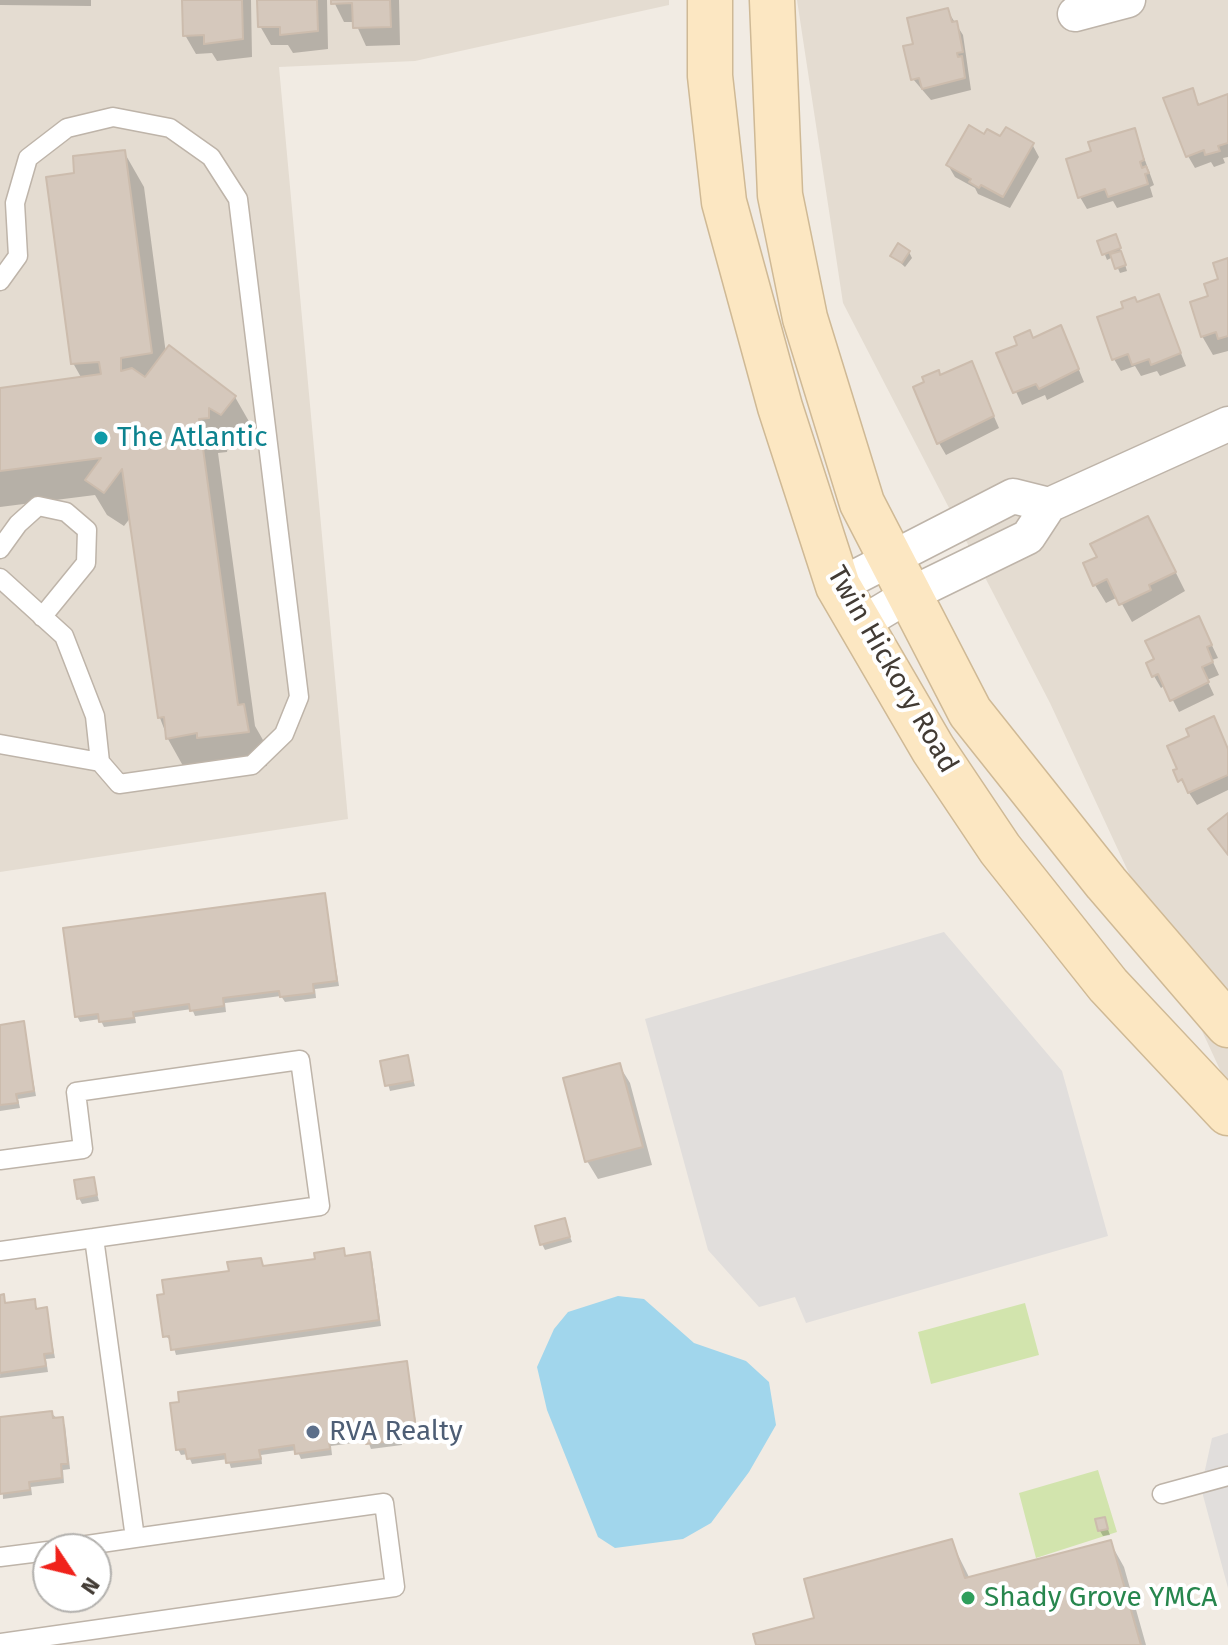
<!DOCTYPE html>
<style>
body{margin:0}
#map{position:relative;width:1228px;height:1645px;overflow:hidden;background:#f1ebe3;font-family:"Fira Sans",sans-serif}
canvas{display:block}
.north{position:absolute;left:32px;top:1533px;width:80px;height:80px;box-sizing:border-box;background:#fff;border:2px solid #b3b1ae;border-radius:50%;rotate:125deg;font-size:22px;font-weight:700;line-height:32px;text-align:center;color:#423b34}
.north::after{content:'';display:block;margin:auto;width:28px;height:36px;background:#f0221b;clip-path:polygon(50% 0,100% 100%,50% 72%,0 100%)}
</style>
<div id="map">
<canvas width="1228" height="1645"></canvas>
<div class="north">N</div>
</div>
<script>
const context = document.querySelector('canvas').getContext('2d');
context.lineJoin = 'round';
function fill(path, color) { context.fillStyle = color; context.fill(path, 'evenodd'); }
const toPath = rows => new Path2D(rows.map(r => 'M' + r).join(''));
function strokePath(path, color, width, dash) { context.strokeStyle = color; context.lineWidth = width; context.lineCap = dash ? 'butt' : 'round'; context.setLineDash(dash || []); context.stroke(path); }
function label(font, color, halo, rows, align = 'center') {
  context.font = font + ' "Fira Sans",sans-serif'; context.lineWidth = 8; context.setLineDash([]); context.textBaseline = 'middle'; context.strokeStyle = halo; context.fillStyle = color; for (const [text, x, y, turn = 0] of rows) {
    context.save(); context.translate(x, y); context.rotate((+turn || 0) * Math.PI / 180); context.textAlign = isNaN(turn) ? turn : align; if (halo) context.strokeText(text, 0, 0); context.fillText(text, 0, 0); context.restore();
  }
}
fill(toPath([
 [0,0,669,0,669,5,415,61,279,67,348,819,0,872],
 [797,0,1228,0,1228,1087,1050,703,843,303]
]), '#e4dcd1');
fill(toPath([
 [1025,1303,1039,1355,931,1384,918,1332],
 [1098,1470,1117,1532,1036,1558,1019,1493]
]), '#d2e4ad');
fill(toPath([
 [944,932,1062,1071,1108,1236,806,1323,795,1297,759,1307,708,1250,645,1019],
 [1228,1433,1228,1588,1201,1488,1212,1438]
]), '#e1dedc');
fill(toPath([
 [618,1296,644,1299,694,1343,746,1361,769,1382,776,1425,749,1472,711,1523,683,1539,615,1548,598,1537,547,1410,537,1367,554,1329,568,1312]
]), '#a1d6ec');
fill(toPath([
 [0,0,91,0,91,6,0,5],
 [184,0,251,0,252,57,217,61,212,53,196,54,185,35],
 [259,0,327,0,328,49,293,53,288,45,271,45,260,26],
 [333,0,399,0,400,45,366,46,355,22,344,22],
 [947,10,963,35,971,90,931,100,913,79,915,45],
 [1192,90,1200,106,1228,96,1228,157,1223,158,1225,163,1214,167,1211,162,1195,168,1188,156],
 [1134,130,1154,185,1150,187,1153,197,1117,208,1113,201,1087,209,1080,197,1094,152],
 [985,137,1032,144,1039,157,1010,208,978,194,975,188,955,177,948,165],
 [124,152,144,187,166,354,235,397,255,432,242,449,229,440,227,452,218,453,255,726,263,740,267,766,187,773,168,739,160,718,131,517,124,526,107,515,95,495,0,507,0,391,82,379,73,363,76,175],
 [1100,242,1118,242,1127,271,1120,273,1113,257,1107,260],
 [909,252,912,258,905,267,893,256],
 [1228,260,1228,351,1213,355,1202,336,1210,297],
 [1158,296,1186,366,1160,376,1157,371,1141,376,1135,366,1121,371,1114,359,1137,304],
 [1061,327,1084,382,1047,400,1045,395,1022,405,999,354],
 [971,364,999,428,946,455,939,443,940,377],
 [1158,537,1185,591,1132,622,1118,597,1106,603,1095,585],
 [1205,631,1218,658,1212,660,1219,675,1207,680,1214,695,1179,712,1165,685,1161,688,1154,676],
 [1213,719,1228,749,1228,790,1197,805,1175,771,1179,770,1192,737],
 [324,895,339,986,315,989,316,998,285,1002,281,996,225,1003,226,1012,195,1016,192,1009,135,1017,136,1023,104,1027,100,1019,80,1022,77,1016],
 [23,1023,36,1096,18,1099,20,1108,0,1111,0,1027],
 [407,1058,415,1086,390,1091,382,1062],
 [619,1065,630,1083,652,1165,598,1179,587,1161],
 [93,1179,99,1201,82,1204,79,1198],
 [564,1220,572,1242,545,1250,542,1244],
 [343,1250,347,1258,369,1254,372,1260,381,1326,176,1355,172,1341,165,1336,231,1272,260,1260,264,1268,317,1260],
 [2,1296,6,1305,34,1301,38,1310,46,1309,55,1358,46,1359,48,1372,0,1378],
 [406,1363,418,1434,401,1436,402,1445,371,1449,368,1441,331,1446,332,1455,301,1459,297,1450,261,1455,262,1464,231,1468,228,1459,192,1464,188,1454,181,1455,178,1449],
 [51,1413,65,1425,70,1469,63,1470,64,1483,31,1487,32,1495,3,1499,0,1419],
 [1104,1519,1110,1535,1103,1536,1100,1531],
 [951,1541,970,1579,1110,1542,1124,1567,1146,1645,758,1645,817,1619]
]), '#0003');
const building = toPath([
 [182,0,242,0,243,39,204,44,204,35,183,36,182,0],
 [257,0,317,0,318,31,280,35,280,27,258,27,257,0],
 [331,0,390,0,391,27,353,28,352,3,331,4,331,0],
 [948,8,952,22,957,21,963,52,957,53,958,57,962,56,965,78,922,89,919,78,911,80,903,46,913,44,907,18,948,8],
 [1193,88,1198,105,1228,94,1228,143,1218,146,1220,151,1205,155,1204,150,1186,157,1163,98,1193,88],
 [969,125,984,134,987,129,1000,136,1006,127,1034,143,1003,197,981,185,979,188,969,182,971,179,946,165,969,125],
 [1135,128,1144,160,1140,162,1142,168,1146,166,1149,173,1145,174,1148,184,1108,197,1105,189,1078,198,1066,159,1091,151,1088,142,1135,128],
 [125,150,152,353,121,358,121,371,132,368,145,377,169,345,236,396,221,415,209,408,209,418,199,419,238,705,244,704,249,732,197,738,197,733,166,739,164,717,158,718,122,469,104,493,85,480,101,458,0,471,0,388,101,374,99,362,71,364,46,177,74,173,73,156,125,150],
 [1116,234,1121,248,1102,255,1097,241,1116,234],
 [898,243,910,251,902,263,890,256,898,243],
 [1121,251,1126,265,1115,269,1110,254,1121,251],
 [1228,258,1228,336,1218,339,1216,332,1201,337,1190,302,1208,296,1204,284,1218,279,1213,263,1228,258],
 [1159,294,1181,353,1151,365,1149,359,1132,365,1128,354,1112,360,1097,317,1123,308,1121,302,1135,297,1137,302,1159,294],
 [1061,325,1079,369,1039,389,1036,384,1013,393,996,353,1017,345,1014,337,1030,330,1033,338,1061,325],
 [972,361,994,416,937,444,913,387,924,382,922,377,939,370,940,375,972,361],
 [1148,516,1176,572,1149,585,1151,590,1119,605,1107,579,1093,586,1083,563,1097,557,1090,544,1148,516],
 [1199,616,1212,645,1207,647,1213,662,1202,667,1209,682,1170,701,1158,674,1152,677,1146,663,1154,659,1145,641,1199,616],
 [1214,716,1228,749,1228,775,1188,793,1182,779,1178,782,1173,770,1177,769,1167,746,1189,736,1186,729,1214,716],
 [1228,813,1228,855,1208,829,1228,813],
 [325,893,337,981,313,984,314,993,280,997,279,991,223,998,224,1006,190,1011,189,1004,133,1012,134,1018,99,1022,98,1014,75,1017,63,928,325,893],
 [24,1021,34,1091,16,1094,18,1103,0,1105,0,1025,24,1021],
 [408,1055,413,1081,385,1086,380,1061,408,1055],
 [620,1063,643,1147,585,1162,563,1078,620,1063],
 [94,1177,97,1195,77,1199,74,1180,94,1177],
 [565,1218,570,1237,540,1245,535,1226,565,1218],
 [344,1248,345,1256,370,1252,379,1320,171,1350,169,1336,163,1337,157,1295,164,1294,162,1280,229,1271,227,1262,261,1258,263,1266,315,1259,314,1253,344,1248],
 [4,1294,5,1303,35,1299,36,1309,47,1307,53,1353,44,1354,46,1366,0,1373,0,1295,4,1294],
 [407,1361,416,1429,399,1431,400,1440,366,1444,365,1435,329,1441,330,1449,295,1454,294,1445,259,1450,261,1459,226,1463,225,1454,187,1459,185,1449,176,1450,170,1403,179,1402,178,1392,407,1361],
 [52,1411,53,1418,63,1417,68,1464,61,1464,62,1478,29,1482,30,1490,0,1494,0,1417,52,1411],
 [1105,1517,1108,1529,1098,1531,1095,1519,1105,1517],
 [952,1539,965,1578,1111,1540,1141,1645,756,1645,753,1634,814,1618,804,1579,952,1539]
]);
fill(building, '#d5c8bc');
strokePath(building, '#ccbcad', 2);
const lane = toPath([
 [0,281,18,256,15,203,28,158,67,128,113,117,170,128,211,157,238,199,299,697,284,734,252,765,119,784,100,762,95,716,64,636,0,578],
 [0,549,18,524,38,506,66,512,87,530,86,563,42,617],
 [0,744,100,762],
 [0,1160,83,1149,76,1092,300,1060,320,1206,94,1238,135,1538,384,1503,395,1587,0,1643],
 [0,1251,94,1238],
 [1162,1494,1228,1476],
 [60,1549,135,1538],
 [0,1557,48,1551]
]);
const street = toPath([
 [1075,14,1128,0],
 [838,586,1013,496,1049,505],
 [859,625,909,595,1028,537,1049,505,1228,424]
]);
const secondary = toPath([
 [710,0,710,76,724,202,780,407,838,586,933,749,1000,849,1108,985,1228,1113],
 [772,0,780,195,805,318,862,503,970,712,1106,883,1228,1025]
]);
strokePath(lane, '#beb4a9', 21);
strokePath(street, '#beb4a9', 37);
strokePath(secondary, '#cfb995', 47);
strokePath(lane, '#fff', 18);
strokePath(street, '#fff', 34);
strokePath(secondary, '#fce7c2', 44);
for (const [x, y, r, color] of [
 [101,438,8,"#0f9aa8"],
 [313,1432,8,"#5c6f8a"],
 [968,1598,8,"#2e9e5b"]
]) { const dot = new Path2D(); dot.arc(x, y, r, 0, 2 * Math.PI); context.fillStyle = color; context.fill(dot); strokePath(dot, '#fff', 3); }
label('28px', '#0d838f', '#fff', [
 ["The Atlantic",117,438]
], 'left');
label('28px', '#423b34', '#fff', [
 ["Twin Hickory Road",892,670,60]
]);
label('28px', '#4e5e75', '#fff', [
 ["RVA Realty",329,1432]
], 'left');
label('28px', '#27864d', '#fff', [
 ["Shady Grove YMCA",984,1598]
], 'left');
</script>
